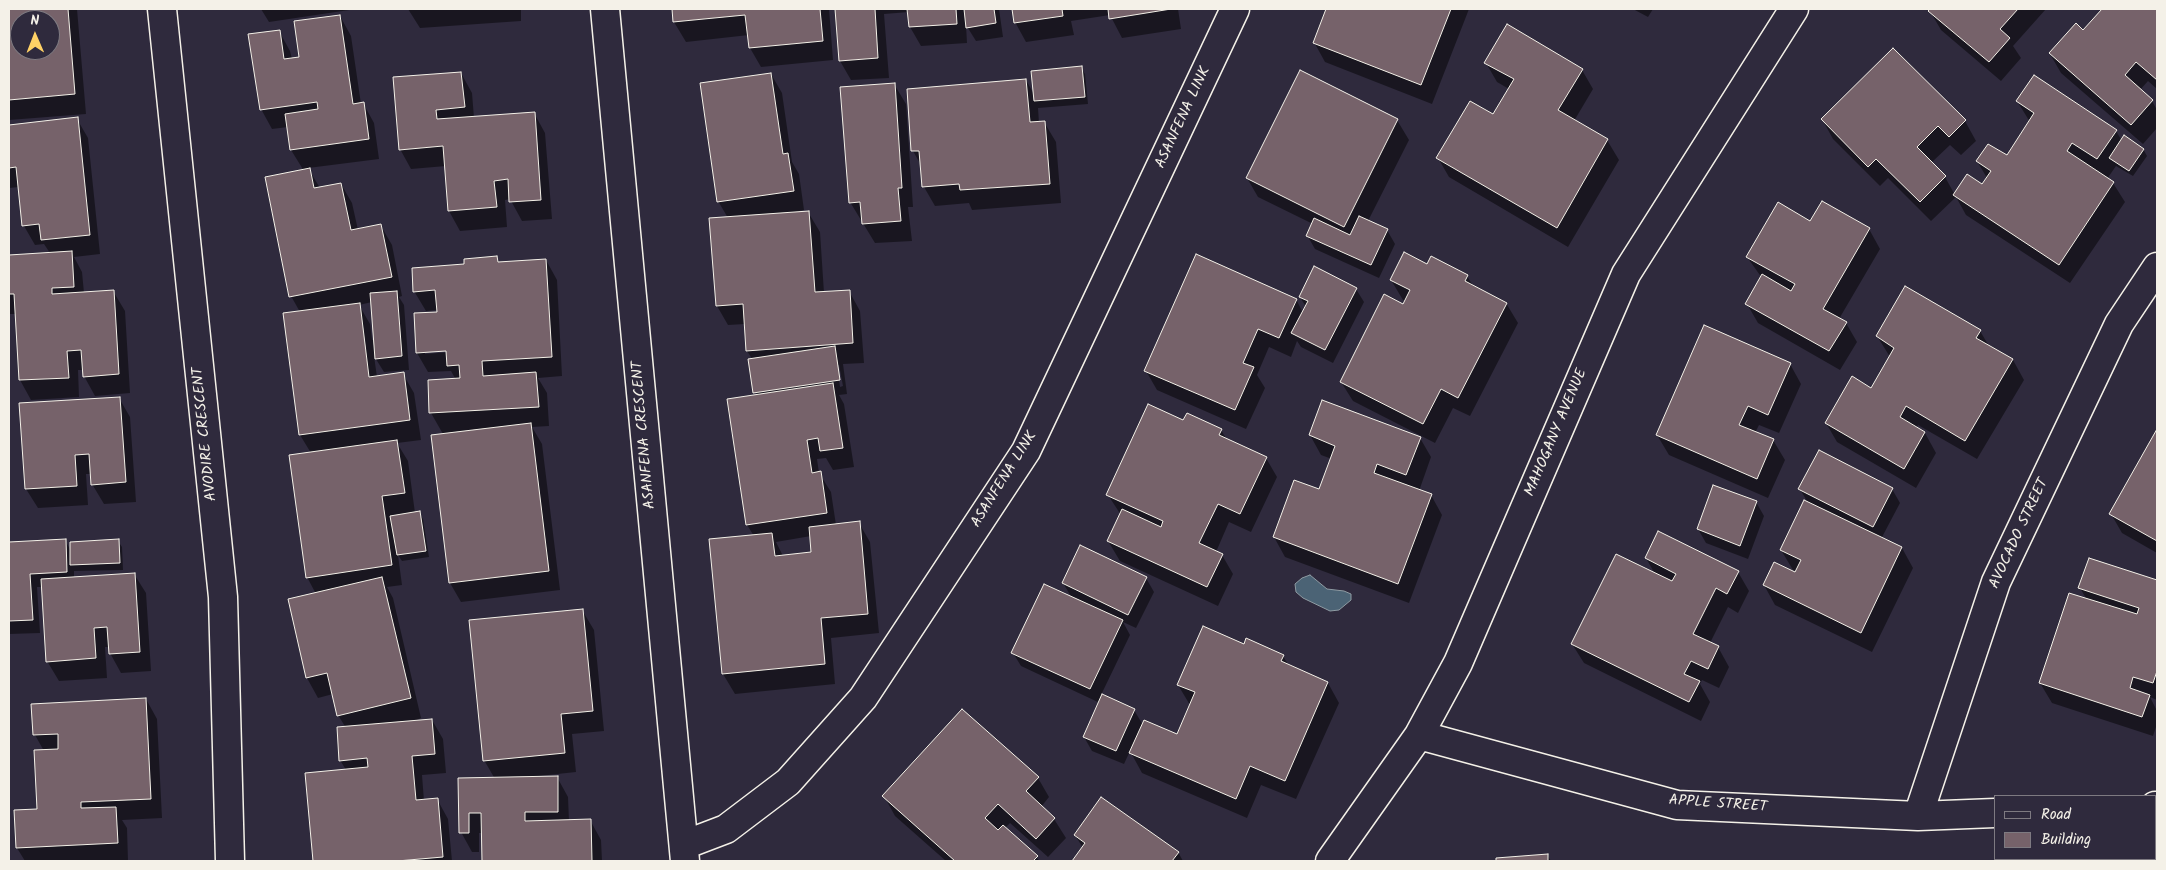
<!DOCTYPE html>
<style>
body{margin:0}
#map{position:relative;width:2166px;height:870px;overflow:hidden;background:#2f2a3d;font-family:Kalam,sans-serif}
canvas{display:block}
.frame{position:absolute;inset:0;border:10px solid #f4f1e8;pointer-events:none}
.legend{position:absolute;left:1994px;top:795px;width:162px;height:65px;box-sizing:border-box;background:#2f2a3d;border:1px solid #7e7a81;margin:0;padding:6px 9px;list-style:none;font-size:15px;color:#f4f1e8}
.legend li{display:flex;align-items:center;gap:10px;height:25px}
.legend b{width:25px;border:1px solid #7e7a81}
.north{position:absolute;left:10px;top:10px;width:50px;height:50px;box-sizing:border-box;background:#2f2a3d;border:1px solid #7e7a81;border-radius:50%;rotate:359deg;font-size:14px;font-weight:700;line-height:20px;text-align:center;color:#f4f1e8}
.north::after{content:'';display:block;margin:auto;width:18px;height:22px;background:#ffd166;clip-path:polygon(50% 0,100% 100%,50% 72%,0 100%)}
</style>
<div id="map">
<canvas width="2166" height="870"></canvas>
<div class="frame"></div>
<ul class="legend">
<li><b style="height:6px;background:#2f2a3d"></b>Road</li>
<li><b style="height:14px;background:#76626a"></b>Building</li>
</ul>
<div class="north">N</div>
</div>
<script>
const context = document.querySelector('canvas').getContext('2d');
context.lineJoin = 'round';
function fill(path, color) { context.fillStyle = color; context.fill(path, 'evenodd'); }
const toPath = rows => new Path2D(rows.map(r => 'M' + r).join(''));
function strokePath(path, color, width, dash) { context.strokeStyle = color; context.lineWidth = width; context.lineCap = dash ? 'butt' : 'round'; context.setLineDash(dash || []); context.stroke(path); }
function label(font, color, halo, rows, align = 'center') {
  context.font = font + ' Kalam,sans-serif'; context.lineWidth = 4; context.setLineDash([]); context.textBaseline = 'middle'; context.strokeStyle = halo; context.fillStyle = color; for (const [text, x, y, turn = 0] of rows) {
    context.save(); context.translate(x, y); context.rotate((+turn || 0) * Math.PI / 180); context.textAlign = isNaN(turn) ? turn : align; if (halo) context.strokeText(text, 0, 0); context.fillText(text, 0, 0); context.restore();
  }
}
const water = toPath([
 [1310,575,1327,589,1344,591,1351,594,1351,600,1339,610,1330,611,1303,598,1296,592,1295,584,1302,578,1310,575]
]);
fill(water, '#4b6375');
strokePath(water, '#8f9ca3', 1);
fill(toPath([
 [9,9,77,9,86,114,9,120],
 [20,20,50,20,50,50,20,50],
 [261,9,356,9,269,22],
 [408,9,521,9,521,21,420,28],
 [673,9,829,9,833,60,761,67,750,48,749,35,686,42,674,22],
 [836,9,999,9,1003,37,976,41,966,25,967,43,921,46,910,27,909,12,884,14,889,78,851,80,840,61],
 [1013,9,1178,9,1181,29,1122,38,1110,15,1071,21,1074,35,1026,42,1015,22],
 [1327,9,1469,9,1432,104,1325,62,1314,42],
 [1633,9,1653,9,1648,17],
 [1932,9,2046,9,2013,46,2021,58,2001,81,1941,30,1930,11],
 [2104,9,2157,9,2157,89,2148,81,2140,90,2152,101,2157,110,2157,128,2143,144,2061,73,2050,54,2084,32],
 [340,16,351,36,361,104,363,103,374,123,379,159,308,168,320,188,341,184,352,203,358,230,381,226,392,245,402,296,399,297,404,305,409,370,384,372,374,356,377,377,403,374,414,393,421,440,397,443,408,461,415,513,419,513,423,519,429,557,402,561,398,555,402,585,387,587,393,598,421,718,413,722,432,720,443,739,446,773,422,775,424,801,437,799,448,819,452,861,314,861,307,774,346,770,340,760,346,728,338,715,333,694,318,698,307,678,289,600,316,594,307,577,311,453,300,435,300,312,291,296,304,171,291,150,288,127,272,129,261,109,279,31,290,51,292,59,301,58],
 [372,302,374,340,372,340,370,324,359,305],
 [1486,63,1582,70,1593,89,1574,121,1607,140,1619,160,1568,247,1449,177,1438,158,1494,116,1509,89,1497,82],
 [1081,68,1085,74,1088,104,1038,108,1039,123,1044,122,1056,142,1061,203,972,210,969,203,935,206,924,187,922,167,913,151,908,90,1026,80,1035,96],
 [461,73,472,93,474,118,534,113,545,133,552,219,522,221,510,199,505,200,507,227,460,231,449,211,446,166,411,169,400,149],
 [771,74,782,93,792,162,799,174,804,210,799,211,799,213,808,212,820,232,824,293,849,291,860,311,864,363,843,364,847,394,839,395,844,404,854,467,833,470,826,458,817,459,819,473,831,492,836,525,859,523,870,542,879,633,831,638,835,684,735,694,723,674,710,541,754,536,747,525,729,400,757,396,750,360,753,360,747,351,745,324,728,325,717,306,728,218,718,201],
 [837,365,839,365,843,386,840,387],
 [811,536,813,553,783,556,776,542],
 [894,84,906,104,913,207,908,207,912,241,875,243,850,202],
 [2017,101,2116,131,2122,141,2143,149,2147,156,2133,176,2116,166,2107,179,2113,183,2125,202,2070,283,1966,215,1956,197,1931,221,1888,178,1880,186,1833,139,1822,119,1965,121,1976,141,1961,155,1950,145,1931,163,1945,177,1955,195,1982,186,1987,178,1977,161,2007,157,2030,122],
 [77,119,88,138,100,254,74,257,82,272,84,293,113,291,125,311,130,393,95,396,84,376,84,370,78,370,79,397,31,400,20,380,16,314,9,314,9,256,50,253,44,244,35,245,24,226,19,187,9,188,9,126],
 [1397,120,1409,140,1368,221,1387,230,1395,244,1379,278,1315,249,1307,235,1313,224,1258,197,1247,178],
 [1811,223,1869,229,1880,249,1839,319,1846,323,1857,342,1840,370,1758,323,1747,304,1762,278,1747,257],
 [497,257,500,264,546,260,557,280,562,376,538,378,547,393,549,426,532,427,542,444,560,590,461,602,450,583,443,434,431,413,456,380,451,371,428,372,417,353,438,313,438,310,426,311,414,291,465,266],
 [452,350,452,352,425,354,425,351],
 [1428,266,1467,276,1473,286,1506,303,1518,323,1470,416,1453,408,1435,443,1353,401,1341,382,1404,306,1406,301,1403,300,1391,280],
 [1356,289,1364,302,1333,363,1301,347,1297,341,1291,357,1269,347,1257,375,1265,388,1246,429,1157,390,1146,371,1296,299,1303,313,1306,307,1300,297],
 [1980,331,1989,346,2013,360,2024,380,1977,459,1918,425,1916,428,1925,433,1936,453,1916,488,1837,442,1826,423,1872,390,1890,357,1877,336],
 [1790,364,1801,384,1779,433,1759,425,1755,433,1773,440,1785,460,1768,498,1669,455,1657,435],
 [119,398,130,417,136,502,104,504,92,484,92,474,86,474,88,505,38,508,26,489],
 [1184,422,1221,430,1227,440,1266,458,1277,477,1251,532,1229,522,1216,552,1222,555,1233,574,1218,606,1120,561,1108,541,1121,515,1108,495],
 [2157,431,2157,553,2122,533,2111,514],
 [1310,435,1420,438,1431,457,1419,491,1431,495,1442,515,1409,603,1285,557,1274,537,1319,491,1332,459,1321,455],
 [1800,489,1892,489,1900,503,1881,539,1902,548,1913,568,1872,652,1775,605,1764,585,1796,574,1797,572,1793,570,1781,550,1808,503],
 [1756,502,1764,516,1748,559,1706,543,1698,529],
 [65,540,71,551,118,541,122,547,123,570,74,571,74,578,134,574,146,593,151,671,121,673,110,653,110,647,105,647,107,678,59,681,47,661,43,587,37,587,40,633,9,634,9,543],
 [1646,558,1738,572,1749,591,1738,613,1728,607,1710,643,1718,647,1729,667,1719,688,1702,680,1700,684,1710,702,1701,721,1584,663,1572,644,1655,574],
 [2090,559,2157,581,2157,700,2150,697,2157,711,2157,724,2153,736,2052,703,2040,683,2087,600,2080,588],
 [1146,578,1154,592,1136,628,1123,622,1130,635,1101,695,1134,710,1143,725,1178,735,1190,705,1178,685,1244,645,1283,656,1289,666,1328,683,1339,703,1296,799,1261,785,1247,818,1142,773,1130,751,1124,764,1092,751,1084,737,1100,703,1021,666,1013,653,1072,598,1063,583],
 [582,610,594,630,604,731,572,734,576,772,539,776,539,778,557,777,568,797,569,821,590,820,601,840,602,861,484,861,483,833,479,833,479,852,472,852,461,832,459,780,495,779,484,760],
 [146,699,157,719,162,818,122,820,127,828,128,861,25,861,17,848,38,810,44,751,35,735],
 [1038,778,1049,797,1041,807,1054,819,1066,838,1048,857,1010,823,1005,828,1040,861,946,861,895,816,884,796],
 [1075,835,1178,852,1183,861,1073,861,1083,848],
 [1547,855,1551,861,1497,861,1497,859]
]), '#0007');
const building = toPath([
 [9,9,68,9,75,94,9,100,9,9],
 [20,20,50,20,50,50,20,50,20,20],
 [672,9,820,9,823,41,749,48,745,15,673,22,672,9],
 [835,9,875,9,878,58,839,61,835,9],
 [907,9,956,9,957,24,909,27,907,9],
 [964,9,994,9,996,23,966,28,964,9],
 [1012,9,1062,9,1063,16,1014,23,1012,9],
 [1108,9,1171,9,1109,19,1108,9],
 [1326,9,1451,9,1421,85,1313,43,1326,9],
 [1930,9,2018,9,2000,29,2010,38,1989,62,1928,11,1930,9],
 [2102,9,2157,9,2157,80,2136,62,2125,75,2153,100,2131,125,2049,53,2076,23,2083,30,2102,9],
 [340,15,353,104,364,102,369,139,290,150,285,114,318,109,317,102,260,110,248,34,280,30,284,59,299,57,294,21,340,15],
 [1507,24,1583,69,1558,110,1608,139,1557,228,1436,158,1470,101,1493,114,1514,79,1484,63,1507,24],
 [1893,48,1966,120,1949,137,1938,126,1917,147,1946,176,1920,202,1876,159,1868,167,1821,119,1893,48],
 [1082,66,1085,97,1034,101,1031,71,1082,66],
 [1300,70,1398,119,1344,227,1246,178,1300,70],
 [461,72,465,107,436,110,437,119,535,112,541,200,509,202,508,179,494,181,497,207,448,211,443,146,399,150,393,77,461,72],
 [771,73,783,154,788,153,794,191,717,202,700,83,771,73],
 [2034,75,2117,130,2097,159,2072,143,2067,151,2114,182,2059,265,1953,195,1967,174,1982,184,1991,171,1976,161,1988,144,2007,155,2034,113,2016,101,2034,75],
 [1026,79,1030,122,1045,121,1050,184,960,190,959,184,922,187,919,151,911,151,907,89,1026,79],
 [895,83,902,188,898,188,901,221,862,224,860,202,849,203,840,87,895,83],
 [78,117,90,235,41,240,39,224,22,226,16,167,9,168,9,125,78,117],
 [2124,135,2144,149,2129,171,2109,158,2124,135],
 [310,168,314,188,341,183,351,230,381,224,392,277,289,297,265,177,310,168],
 [1822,201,1870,228,1823,309,1847,322,1829,351,1745,304,1762,274,1791,291,1795,284,1746,257,1778,202,1810,221,1822,201],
 [809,211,815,292,850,290,853,343,746,351,743,304,716,306,709,218,809,211],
 [1359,216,1388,229,1371,265,1306,236,1314,218,1350,235,1359,216],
 [72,251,74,287,52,288,52,294,114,290,119,374,83,377,81,350,67,351,69,378,19,380,14,294,9,294,9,255,72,251],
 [1404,252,1427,264,1431,256,1468,275,1465,281,1507,303,1458,398,1441,389,1423,424,1340,382,1384,294,1403,304,1410,290,1390,280,1404,252],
 [1196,254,1297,299,1279,338,1258,329,1243,363,1254,367,1235,410,1144,371,1196,254],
 [497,256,498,262,546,259,552,357,482,361,483,376,536,372,539,407,429,413,428,380,460,378,459,365,447,366,446,351,416,353,414,313,437,312,435,290,413,292,412,268,464,264,464,259,497,256],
 [1314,266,1357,288,1325,350,1291,333,1308,301,1299,297,1314,266],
 [1905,286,1981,330,1976,338,2013,359,1965,441,1906,406,1900,417,1925,432,1904,469,1825,423,1852,376,1871,388,1894,348,1876,336,1905,286],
 [397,291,402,356,375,359,370,293,397,291],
 [360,303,369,377,404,372,410,420,299,435,283,313,360,303],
 [1704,325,1791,363,1768,415,1748,406,1739,425,1774,439,1757,479,1656,435,1704,325],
 [835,346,840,380,753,393,748,359,835,346],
 [833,383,843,448,820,451,818,438,807,440,812,473,821,471,827,513,746,525,727,399,833,383],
 [120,397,126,482,91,485,89,454,75,455,77,486,25,489,19,403,120,397],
 [1322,400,1421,437,1406,475,1377,464,1374,473,1432,494,1398,584,1273,537,1294,480,1319,489,1335,446,1309,435,1322,400],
 [1148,404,1183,420,1187,413,1222,429,1219,435,1267,457,1240,514,1218,504,1199,543,1223,554,1207,587,1107,541,1122,509,1161,527,1163,521,1106,495,1148,404],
 [531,423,549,571,449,583,431,435,531,423],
 [2157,429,2157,541,2109,514,2157,429],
 [397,440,405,493,382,496,392,565,306,578,289,455,397,440],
 [1819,450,1893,488,1873,527,1798,489,1819,450],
 [1713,485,1757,501,1740,546,1697,529,1713,485],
 [1804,500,1902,547,1861,633,1763,585,1774,562,1795,572,1801,560,1780,550,1804,500],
 [420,511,426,551,397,555,390,516,420,511],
 [860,521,868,614,821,618,825,664,722,674,709,539,772,533,775,556,811,552,809,527,860,521],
 [1658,531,1739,571,1727,594,1716,588,1693,634,1719,646,1708,669,1691,661,1684,674,1700,681,1689,702,1571,644,1616,554,1672,581,1676,574,1645,558,1658,531],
 [66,539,67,572,30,574,33,620,9,621,9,542,66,539],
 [119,539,120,563,70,565,70,542,119,539],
 [1080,545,1147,577,1128,615,1062,583,1080,545],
 [2089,558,2157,580,2157,671,2153,683,2133,677,2130,688,2150,695,2142,717,2039,683,2069,593,2137,614,2139,608,2078,588,2089,558],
 [135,573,140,652,109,654,107,627,94,628,96,658,46,662,41,579,135,573],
 [382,577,411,698,337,716,327,673,306,678,288,599,382,577],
 [1044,584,1123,620,1090,689,1011,653,1044,584],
 [583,609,593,711,561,714,565,753,483,761,469,620,583,609],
 [1203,626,1244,644,1246,638,1284,655,1281,661,1328,682,1285,781,1250,766,1236,799,1129,753,1144,720,1177,734,1195,692,1177,685,1203,626],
 [1102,694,1135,709,1116,751,1083,737,1102,694],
 [146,698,151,799,81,802,81,808,116,807,118,843,16,848,14,810,37,809,34,750,58,749,58,734,33,735,31,704,146,698],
 [962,709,1039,777,1026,791,1055,818,1036,839,998,804,985,818,998,830,1003,825,1038,856,1033,861,955,861,882,796,962,709],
 [432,719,435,754,412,756,416,800,438,798,443,857,397,861,313,861,305,773,368,767,367,758,339,761,337,727,432,719],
 [558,776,558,812,525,812,525,821,591,819,592,861,457,861,482,861,481,813,469,813,469,833,459,833,458,778,558,776],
 [1101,797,1179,852,1172,861,1072,861,1085,843,1074,835,1101,797],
 [1548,854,1548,861,1496,861,1496,858,1548,854]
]);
fill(building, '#76626a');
strokePath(building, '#f4f1e8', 1);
const minor = toPath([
 [162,9,223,597,230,861],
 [605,9,685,861],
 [1419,735,1677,805,1918,816,1995,813],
 [2155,806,2157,806],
 [1918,816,1996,582,2119,324,2157,267],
 [684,845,726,829,788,782,863,698,1026,451,1235,9],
 [1330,861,1419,735,1458,663,1626,274,1794,9]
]);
strokePath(minor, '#f4f1e8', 31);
strokePath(minor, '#2f2a3d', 28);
label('15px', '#f4f1e8', '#2f2a3d', [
 ["ASANFENA LINK",1184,118,-65],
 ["MAHOGANY AVENUE",1557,433,-67],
 ["AVODIRE CRESCENT",206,434,-96],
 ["ASANFENA CRESCENT",645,435,-95],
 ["ASANFENA LINK",1005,480,-58],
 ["AVOCADO STREET",2020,534,-65],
 ["APPLE STREET",1718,805,4]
]);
</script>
